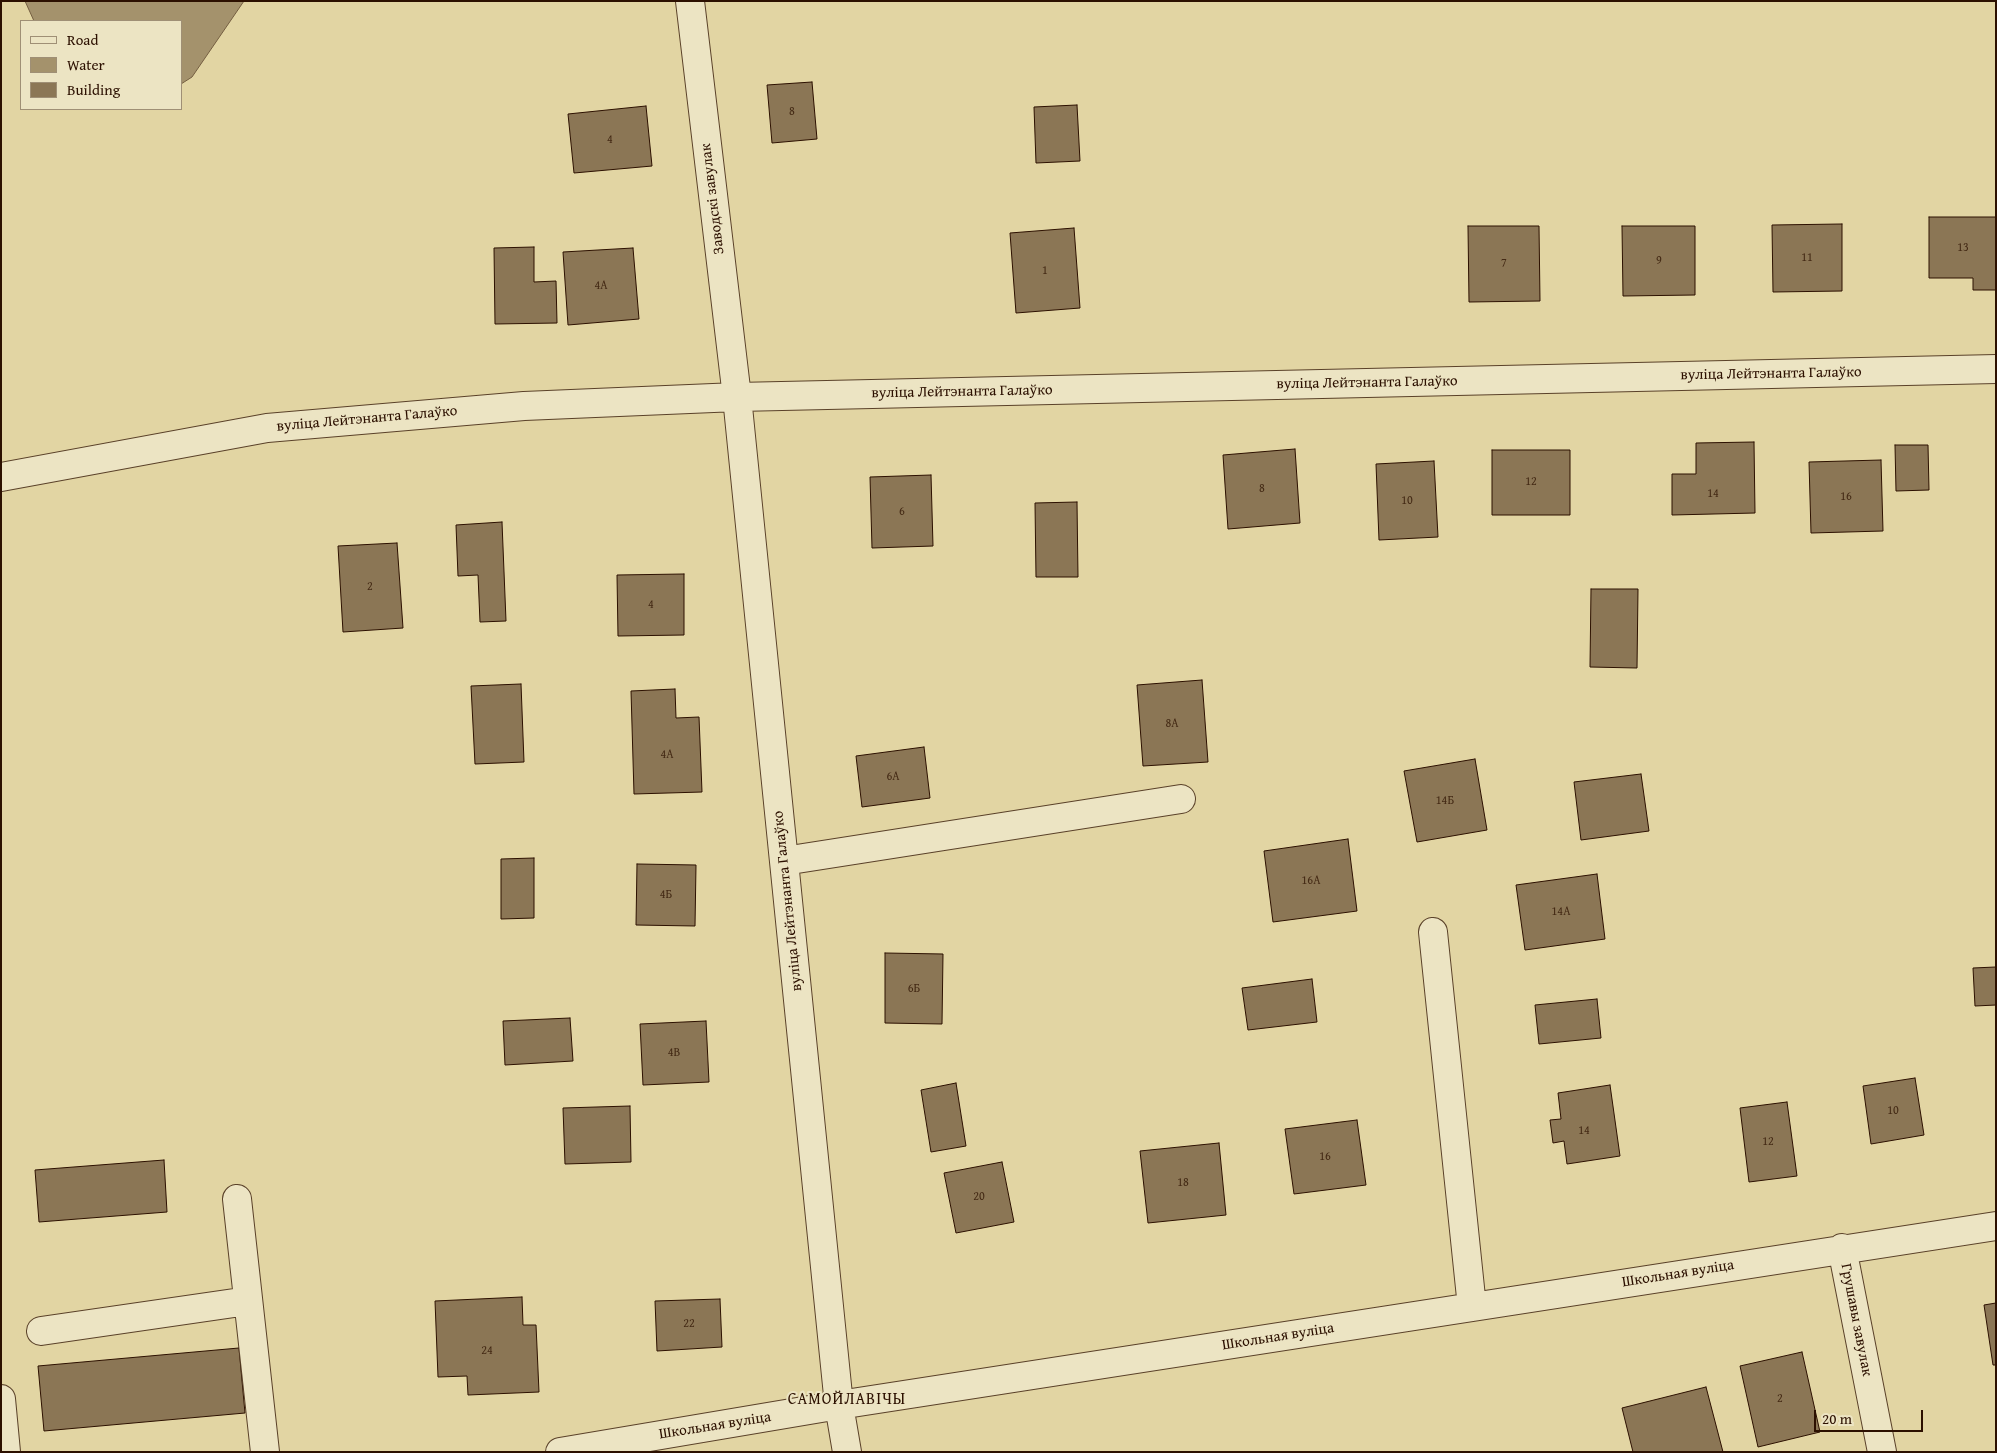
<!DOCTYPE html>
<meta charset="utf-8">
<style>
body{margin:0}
#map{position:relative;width:1997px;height:1453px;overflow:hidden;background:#e2d5a3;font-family:"Gentium Book Plus",serif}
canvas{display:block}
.frame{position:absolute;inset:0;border:2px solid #2c1000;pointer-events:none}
.legend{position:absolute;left:20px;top:20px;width:162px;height:90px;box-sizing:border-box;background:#ece4c3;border:1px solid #9f8f75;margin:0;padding:6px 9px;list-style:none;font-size:15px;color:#2c1000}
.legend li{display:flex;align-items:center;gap:10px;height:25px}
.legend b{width:25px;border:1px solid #9f8f75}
.scale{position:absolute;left:1814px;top:1410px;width:109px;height:22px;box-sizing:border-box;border:2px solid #2c1000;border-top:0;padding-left:6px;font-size:15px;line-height:18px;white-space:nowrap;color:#2c1000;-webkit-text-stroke:4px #ece4c3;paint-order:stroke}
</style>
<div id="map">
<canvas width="1997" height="1453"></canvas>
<div class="frame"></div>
<ul class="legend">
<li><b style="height:6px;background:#ece4c3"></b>Road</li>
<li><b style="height:14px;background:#a4926c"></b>Water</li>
<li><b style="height:14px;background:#8b7655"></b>Building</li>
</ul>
<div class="scale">20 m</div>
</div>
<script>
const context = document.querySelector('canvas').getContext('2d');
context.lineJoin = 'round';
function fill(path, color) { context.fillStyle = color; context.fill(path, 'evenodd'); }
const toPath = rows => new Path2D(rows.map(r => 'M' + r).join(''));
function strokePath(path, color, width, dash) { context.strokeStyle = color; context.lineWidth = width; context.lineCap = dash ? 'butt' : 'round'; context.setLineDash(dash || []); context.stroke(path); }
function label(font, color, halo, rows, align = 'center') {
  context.font = font + ' "Gentium Book Plus",serif'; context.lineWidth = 4; context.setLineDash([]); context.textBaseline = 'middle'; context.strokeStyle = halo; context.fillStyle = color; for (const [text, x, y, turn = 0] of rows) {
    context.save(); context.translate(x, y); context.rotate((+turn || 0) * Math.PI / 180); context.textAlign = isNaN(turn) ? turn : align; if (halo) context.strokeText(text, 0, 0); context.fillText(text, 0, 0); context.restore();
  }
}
const water = toPath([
 [25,1,244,1,192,77,181,84,181,21,34,21,25,1]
]);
fill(water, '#a4926c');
strokePath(water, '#745e41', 1);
const building = toPath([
 [812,82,817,139,772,143,767,85,812,82],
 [1077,105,1080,161,1036,163,1034,107,1077,105],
 [646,106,652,166,574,173,568,114,646,106],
 [1929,217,1996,217,1996,290,1973,290,1973,278,1929,278,1929,217],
 [1842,224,1842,291,1773,292,1772,225,1842,224],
 [1468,226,1539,226,1540,301,1469,302,1468,226],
 [1622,226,1695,226,1695,295,1623,296,1622,226],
 [1074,228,1080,308,1016,313,1010,233,1074,228],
 [534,247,534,282,556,281,557,323,495,324,494,248,534,247],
 [633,248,639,319,568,325,563,252,633,248],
 [1754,442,1755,513,1672,515,1672,474,1696,474,1696,443,1754,442],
 [1895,445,1928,445,1929,490,1896,491,1895,445],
 [1295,449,1300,523,1228,529,1223,455,1295,449],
 [1492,450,1570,450,1570,515,1492,515,1492,450],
 [1881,460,1883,531,1811,533,1809,462,1881,460],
 [1434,461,1438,537,1379,540,1376,464,1434,461],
 [931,475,933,546,872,548,870,477,931,475],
 [1077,502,1078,577,1036,577,1035,503,1077,502],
 [502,522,506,621,480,622,478,575,458,576,456,525,502,522],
 [397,543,403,628,343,632,338,546,397,543],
 [684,574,684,635,618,636,617,575,684,574],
 [1591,589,1638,589,1637,668,1590,667,1591,589],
 [1202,680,1208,762,1143,766,1137,685,1202,680],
 [521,684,524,762,475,764,471,686,521,684],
 [675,689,676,718,699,717,702,792,634,794,631,691,675,689],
 [924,747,930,798,862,807,856,756,924,747],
 [1475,759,1487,830,1417,842,1404,771,1475,759],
 [1641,774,1649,831,1581,840,1574,782,1641,774],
 [1348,839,1357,911,1273,922,1264,851,1348,839],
 [534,858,534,918,501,919,501,859,534,858],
 [637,864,696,865,695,926,636,925,637,864],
 [1597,874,1605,939,1525,950,1516,885,1597,874],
 [885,953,943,954,942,1024,885,1023,885,953],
 [1996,967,1996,1005,1975,1006,1973,968,1996,967],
 [1312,979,1317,1022,1248,1030,1242,988,1312,979],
 [1597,999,1601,1038,1539,1044,1535,1005,1597,999],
 [570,1018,573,1061,505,1065,503,1021,570,1018],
 [706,1021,709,1082,643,1085,640,1024,706,1021],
 [1915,1078,1924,1135,1871,1144,1863,1086,1915,1078],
 [956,1083,966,1146,931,1152,921,1090,956,1083],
 [1610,1085,1620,1156,1567,1164,1564,1141,1553,1143,1550,1120,1561,1119,1558,1093,1610,1085],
 [1787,1102,1797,1176,1749,1182,1740,1108,1787,1102],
 [630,1106,631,1162,565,1164,563,1108,630,1106],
 [1357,1120,1366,1185,1294,1194,1285,1129,1357,1120],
 [1219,1143,1226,1215,1148,1223,1140,1151,1219,1143],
 [164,1160,167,1212,39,1222,35,1170,164,1160],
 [1002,1162,1014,1222,956,1233,944,1173,1002,1162],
 [522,1297,523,1325,536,1325,539,1392,468,1395,467,1376,438,1377,435,1301,522,1297],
 [720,1299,722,1347,657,1351,655,1301,720,1299],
 [1996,1303,1996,1365,1993,1365,1984,1305,1996,1303],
 [239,1348,245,1413,44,1431,38,1366,239,1348],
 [1802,1352,1820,1432,1758,1447,1740,1366,1802,1352],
 [1706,1387,1723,1452,1633,1452,1622,1408,1706,1387]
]);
fill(building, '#8b7655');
strokePath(building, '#2c1000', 1);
const minor = toPath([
 [690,1,737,397,839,1405,847,1452],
 [1,477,267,428,524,406,737,397,1996,369],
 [784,861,1181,799],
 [1433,932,1472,1307],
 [237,1199,265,1452],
 [1842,1248,1882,1452],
 [41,1331,248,1301],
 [1,1399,6,1452],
 [560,1452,839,1405,1996,1226]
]);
strokePath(minor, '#5a4129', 30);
strokePath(minor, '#ece4c3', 28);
label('12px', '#442a15', null, [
 ["8",792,112],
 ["4",610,140],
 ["13",1963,248],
 ["11",1807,258],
 ["9",1659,261],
 ["7",1504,264],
 ["1",1045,271],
 ["4А",601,286],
 ["12",1531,482],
 ["8",1262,489],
 ["14",1713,494],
 ["16",1846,497],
 ["10",1407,501],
 ["6",902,512],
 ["2",370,587],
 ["4",651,605],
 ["8А",1172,724],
 ["4А",667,755],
 ["6А",893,777],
 ["14Б",1445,801],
 ["16А",1311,881],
 ["4Б",666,895],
 ["14А",1561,912],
 ["6Б",914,989],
 ["4В",674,1053],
 ["10",1893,1111],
 ["14",1584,1131],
 ["12",1768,1142],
 ["16",1325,1157],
 ["18",1183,1183],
 ["20",979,1197],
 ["22",689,1324],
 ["24",487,1351],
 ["2",1780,1399]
]);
label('15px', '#2c1000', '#ece4c3', [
 ["Заводскі завулак",713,199,-97],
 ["вуліца Лейтэнанта Галаўко",1771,374,-1],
 ["вуліца Лейтэнанта Галаўко",1367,383,-1],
 ["вуліца Лейтэнанта Галаўко",962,392,-1],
 ["вуліца Лейтэнанта Галаўко",367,419,-5],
 ["вуліца Лейтэнанта Галаўко",788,901,-96],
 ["Школьная вуліца",1678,1274,-9],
 ["Грушавы завулак",1856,1320,79],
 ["Школьная вуліца",1278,1337,-9],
 ["Школьная вуліца",715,1426,-9]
]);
context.letterSpacing = '1px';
label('16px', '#2c1000', '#ece4c3', [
 ["САМОЙЛАВІЧЫ",847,1400]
]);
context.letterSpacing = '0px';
</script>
